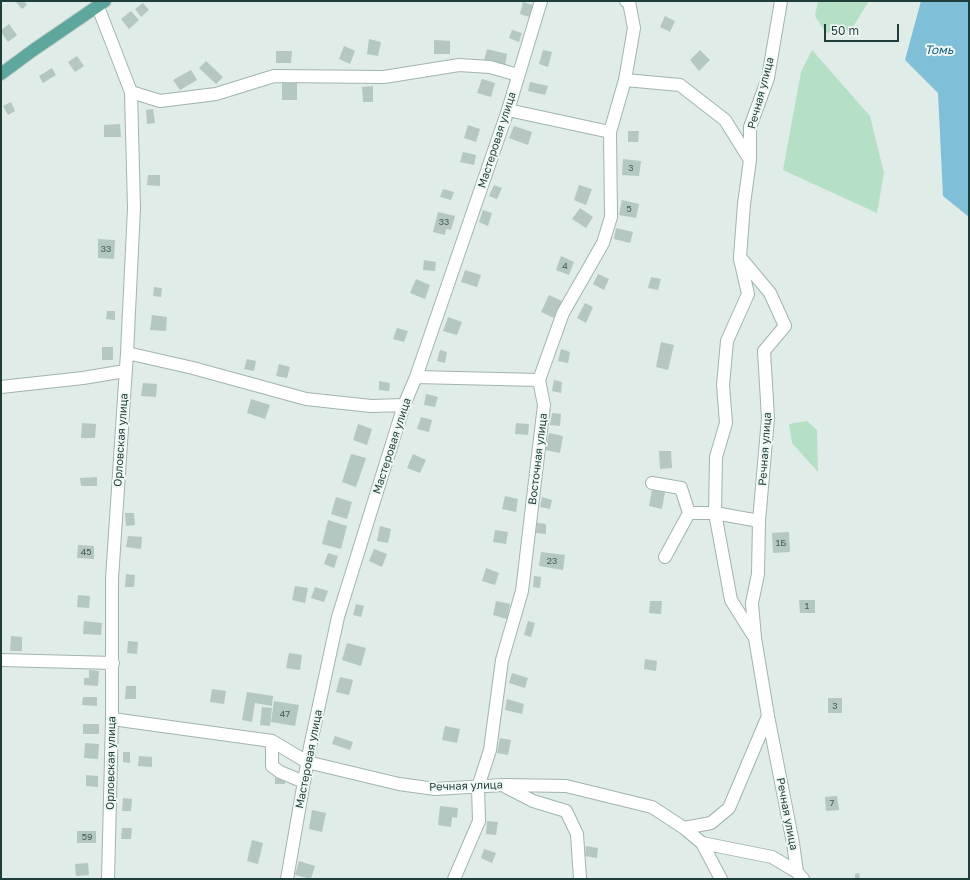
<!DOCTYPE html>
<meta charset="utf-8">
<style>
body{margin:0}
#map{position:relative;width:970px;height:880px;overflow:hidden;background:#dfece8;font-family:"Golos Text",sans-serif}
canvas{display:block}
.frame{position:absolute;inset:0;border:2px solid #1e3e3a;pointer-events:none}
.scale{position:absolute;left:824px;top:24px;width:75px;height:18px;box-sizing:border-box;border:2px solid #1e3e3a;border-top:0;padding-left:5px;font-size:12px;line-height:14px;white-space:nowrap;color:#1e3e3a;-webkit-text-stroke:3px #f0f8f5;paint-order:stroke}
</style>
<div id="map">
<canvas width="970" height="880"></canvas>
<div class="frame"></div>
<div class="scale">50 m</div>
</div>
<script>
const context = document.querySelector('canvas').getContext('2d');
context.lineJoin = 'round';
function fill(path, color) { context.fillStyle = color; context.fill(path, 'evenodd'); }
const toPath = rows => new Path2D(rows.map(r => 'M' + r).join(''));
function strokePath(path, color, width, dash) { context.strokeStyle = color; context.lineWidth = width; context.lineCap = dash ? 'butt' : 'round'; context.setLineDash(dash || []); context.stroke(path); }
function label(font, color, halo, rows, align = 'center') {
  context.font = font + ' "Golos Text",sans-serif'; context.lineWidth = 4; context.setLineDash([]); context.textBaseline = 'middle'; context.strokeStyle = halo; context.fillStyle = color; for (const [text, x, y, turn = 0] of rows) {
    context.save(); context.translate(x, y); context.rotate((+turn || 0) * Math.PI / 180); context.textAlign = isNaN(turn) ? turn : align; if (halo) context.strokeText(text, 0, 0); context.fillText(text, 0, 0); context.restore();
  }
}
fill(toPath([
 [818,1,869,1,851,30,826,33,815,16],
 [812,50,870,116,884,173,877,213,783,170,801,72],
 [807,421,817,430,818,472,792,443,789,424]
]), '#b5e0c6');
fill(toPath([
 [921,1,969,1,969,217,943,196,938,93,905,60]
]), '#80bfd8');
fill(toPath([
 [15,1,24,1,27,5,22,9],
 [523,2,533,5,530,17,520,14],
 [143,3,149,10,141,17,135,9],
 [131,11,139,20,129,29,121,19],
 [665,16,675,21,670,32,660,27],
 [9,24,17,35,8,42,1,32,1,30],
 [512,30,522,33,519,42,509,38],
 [369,39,381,42,378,56,367,54],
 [434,40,450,41,450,54,434,54],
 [344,46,355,51,350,64,339,59],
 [487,49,507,54,505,66,484,61],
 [543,50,552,52,548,67,539,64],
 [700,50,710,60,699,71,690,60],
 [276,51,292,51,291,63,276,63],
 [77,56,84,66,75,72,68,62],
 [206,61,223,77,216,84,199,68],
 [52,68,56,75,43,83,39,76],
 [191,70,197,80,180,90,173,80],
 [482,79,495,83,491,97,477,93],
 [530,82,548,86,545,95,528,91],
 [282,83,297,83,297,100,282,100],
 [373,86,373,102,363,102,362,87],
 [11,102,15,111,8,115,3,106],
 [153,109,155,123,147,124,146,110],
 [120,124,121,137,104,137,104,125],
 [468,125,480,129,476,142,464,138],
 [514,126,532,132,528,145,509,138],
 [628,131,639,131,638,142,628,142],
 [463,152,476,155,474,165,460,162],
 [623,159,641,161,639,176,622,175],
 [148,175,160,175,160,186,147,185],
 [494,185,502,188,497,199,489,196],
 [579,185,592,189,586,205,574,200],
 [443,189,454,192,451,200,440,197],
 [622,200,639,204,636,218,619,215],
 [580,208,593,217,586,228,572,219],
 [483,210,492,213,488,226,479,222],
 [438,212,455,216,451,230,446,229,445,235,433,232],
 [616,228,633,232,630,243,614,239],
 [98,239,115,240,114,259,98,258],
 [561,256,574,262,569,275,556,270],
 [424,260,436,262,435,271,423,270],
 [465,270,481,275,477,287,461,282],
 [598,274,609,279,604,290,593,284],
 [651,277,661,279,658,290,648,288],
 [416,279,430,285,425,299,410,293],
 [154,287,162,288,161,297,153,296],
 [549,295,562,301,554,318,541,312],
 [585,303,593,307,586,323,577,318],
 [107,311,115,311,115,320,106,319],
 [152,315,167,317,166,331,150,330],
 [448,317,462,322,457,335,443,331],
 [397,328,408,331,404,342,393,339],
 [661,342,674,345,668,370,656,367],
 [102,347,113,347,113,360,102,360],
 [561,349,570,352,568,363,558,361],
 [440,350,447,352,445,363,437,361],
 [247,359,256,361,254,371,244,369],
 [279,364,290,367,287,378,276,376],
 [554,380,562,382,561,393,552,391],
 [379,381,390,383,389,391,379,390],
 [143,383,157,384,156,397,141,396],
 [426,394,438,397,435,407,424,405],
 [251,399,270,405,265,419,247,413],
 [552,413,561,414,560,426,550,425],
 [421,417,432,420,429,432,417,429],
 [82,423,96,424,95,438,81,438],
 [516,423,529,424,528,435,515,434],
 [358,424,372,429,367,445,353,440],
 [549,433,563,436,560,453,545,450],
 [659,451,671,451,672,468,660,469],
 [351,454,366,458,356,487,342,482],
 [413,454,426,460,420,473,407,468],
 [97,477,97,486,81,486,80,478],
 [652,490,665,492,662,509,649,506],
 [505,496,518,499,516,512,502,509],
 [336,497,352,502,347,519,331,514],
 [542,497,552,500,550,509,540,507],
 [125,513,134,513,135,525,126,526],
 [328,520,347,526,341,549,322,544],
 [537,523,546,524,546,534,536,533],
 [380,526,391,529,388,543,377,541],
 [495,530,508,532,506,544,493,542],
 [789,532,790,552,773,553,772,533],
 [128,536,142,537,141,549,126,547],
 [78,545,94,546,94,559,77,558],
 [374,549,387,554,382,567,369,561],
 [541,552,565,555,563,570,539,566],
 [328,553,338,556,334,568,324,564],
 [486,568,499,573,495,585,482,581],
 [126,574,135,575,134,587,125,587],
 [534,576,541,577,540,588,533,587],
 [295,586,308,588,305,603,292,600],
 [315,587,328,591,324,602,311,598],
 [78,595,90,596,89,608,77,607],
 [799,600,815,600,815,613,800,613],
 [496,601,510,604,507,619,493,615],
 [650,601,662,601,661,614,649,613],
 [356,604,364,606,361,617,353,615],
 [84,621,102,623,101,635,83,634],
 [528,621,535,623,531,637,524,635],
 [11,636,22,637,22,651,10,651],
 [128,641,138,642,137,654,127,653],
 [347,643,366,648,361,666,342,660],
 [289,653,302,655,300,670,286,668],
 [645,659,657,661,656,671,644,669],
 [89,670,99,671,98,686,84,685,84,678,89,678],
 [512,673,528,678,525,688,509,683],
 [340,677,353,680,349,695,336,692],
 [126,686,136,686,136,699,125,699],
 [212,689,226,691,224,704,210,702],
 [247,692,273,696,272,706,255,703,252,722,242,720],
 [83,697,97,697,97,706,82,705],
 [828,698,842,698,842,713,828,713],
 [507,699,524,704,522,714,505,710],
 [274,701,299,705,295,726,271,722],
 [262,707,272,708,270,726,260,725],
 [83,724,99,724,99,734,83,734],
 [445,726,460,729,457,743,442,740],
 [335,736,353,742,350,750,332,744],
 [500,738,511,740,508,755,497,753],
 [85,743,99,744,98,759,84,758],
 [123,752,130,752,130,763,123,762],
 [139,756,152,757,152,767,138,766],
 [86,775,98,776,98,787,86,786],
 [275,778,285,778,285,784,275,784],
 [837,796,839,810,826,811,825,797],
 [123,798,132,799,131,811,122,811],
 [440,806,458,808,457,818,452,817,451,827,438,825],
 [312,810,326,813,322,832,309,829],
 [487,821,498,822,496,835,486,834],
 [122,828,132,828,131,839,121,839],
 [77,831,96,831,96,843,77,843],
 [252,840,263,843,258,864,247,861],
 [586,846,598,848,597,858,585,856],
 [484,849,496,853,492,863,481,858],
 [299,861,315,866,311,879,295,875],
 [88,863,89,875,76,876,75,864],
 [859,873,860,879,855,879,855,874]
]), '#b4c7c1');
const minor = toPath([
 [781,1,768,78,750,127,750,160,744,204,740,257,770,293,785,326,764,351,768,418,759,521,758,574,752,603,755,638,768,716,793,843,797,872],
 [98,7,131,92,134,208,127,353,112,579,112,719,108,879],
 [625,80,680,85,725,120,750,160],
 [131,92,160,101,216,94,274,76,384,77,459,65,490,67,518,75],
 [508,110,610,132],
 [740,259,748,294,727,341,723,385,726,423,716,457,715,513,731,600,753,635],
 [127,353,193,368,306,399,371,406,404,405],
 [416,377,539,380],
 [1,387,83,378,125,371],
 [652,483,681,488,689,513,715,513,759,521],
 [665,557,689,513],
 [1,660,113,663],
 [112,719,272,741,307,762,399,784,435,789,503,785,566,786,652,807,684,828,702,843,721,879],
 [272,741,272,766,280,772,304,782],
 [506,787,533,801,566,811,577,834,580,879],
 [684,828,711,823,729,808,768,716],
 [702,843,772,857,797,872,803,879],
 [287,879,310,747,338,617,404,405,416,377,508,110,541,1],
 [454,879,479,821,478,787,490,750,502,660,522,591,544,405,539,380,563,313,603,243,611,217,610,132,625,80,634,28,629,2,626,1]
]);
const major = toPath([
 [1,74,32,51,105,1]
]);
strokePath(minor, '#a1b4b0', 14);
strokePath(major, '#c0c9c8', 14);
strokePath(minor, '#fff', 12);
strokePath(major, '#5ea79e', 12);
label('9px', '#44605c', null, [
 ["3",631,168],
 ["5",629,209],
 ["33",444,222],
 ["33",106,249],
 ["4",565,266],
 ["1Б",781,543],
 ["45",86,552],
 ["23",552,561],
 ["1",807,606],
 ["3",835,706],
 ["47",285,714],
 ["7",832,803],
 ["59",87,837]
]);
label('11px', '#1e3e3a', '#f0f8f5', [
 ["Речная улица",761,93,-75],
 ["Мастеровая улица",497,140,-72],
 ["Орловская улица",121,440,-86],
 ["Мастеровая улица",392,446,-72],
 ["Речная улица",765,449,-86],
 ["Восточная улица",538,459,-83],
 ["Мастеровая улица",309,759,-79],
 ["Орловская улица",111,763,-89],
 ["Речная улица",466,786,-2],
 ["Речная улица",787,814,79]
]);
label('italic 12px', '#125f80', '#f0f8f5', [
 ["Томь",939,50]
]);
</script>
